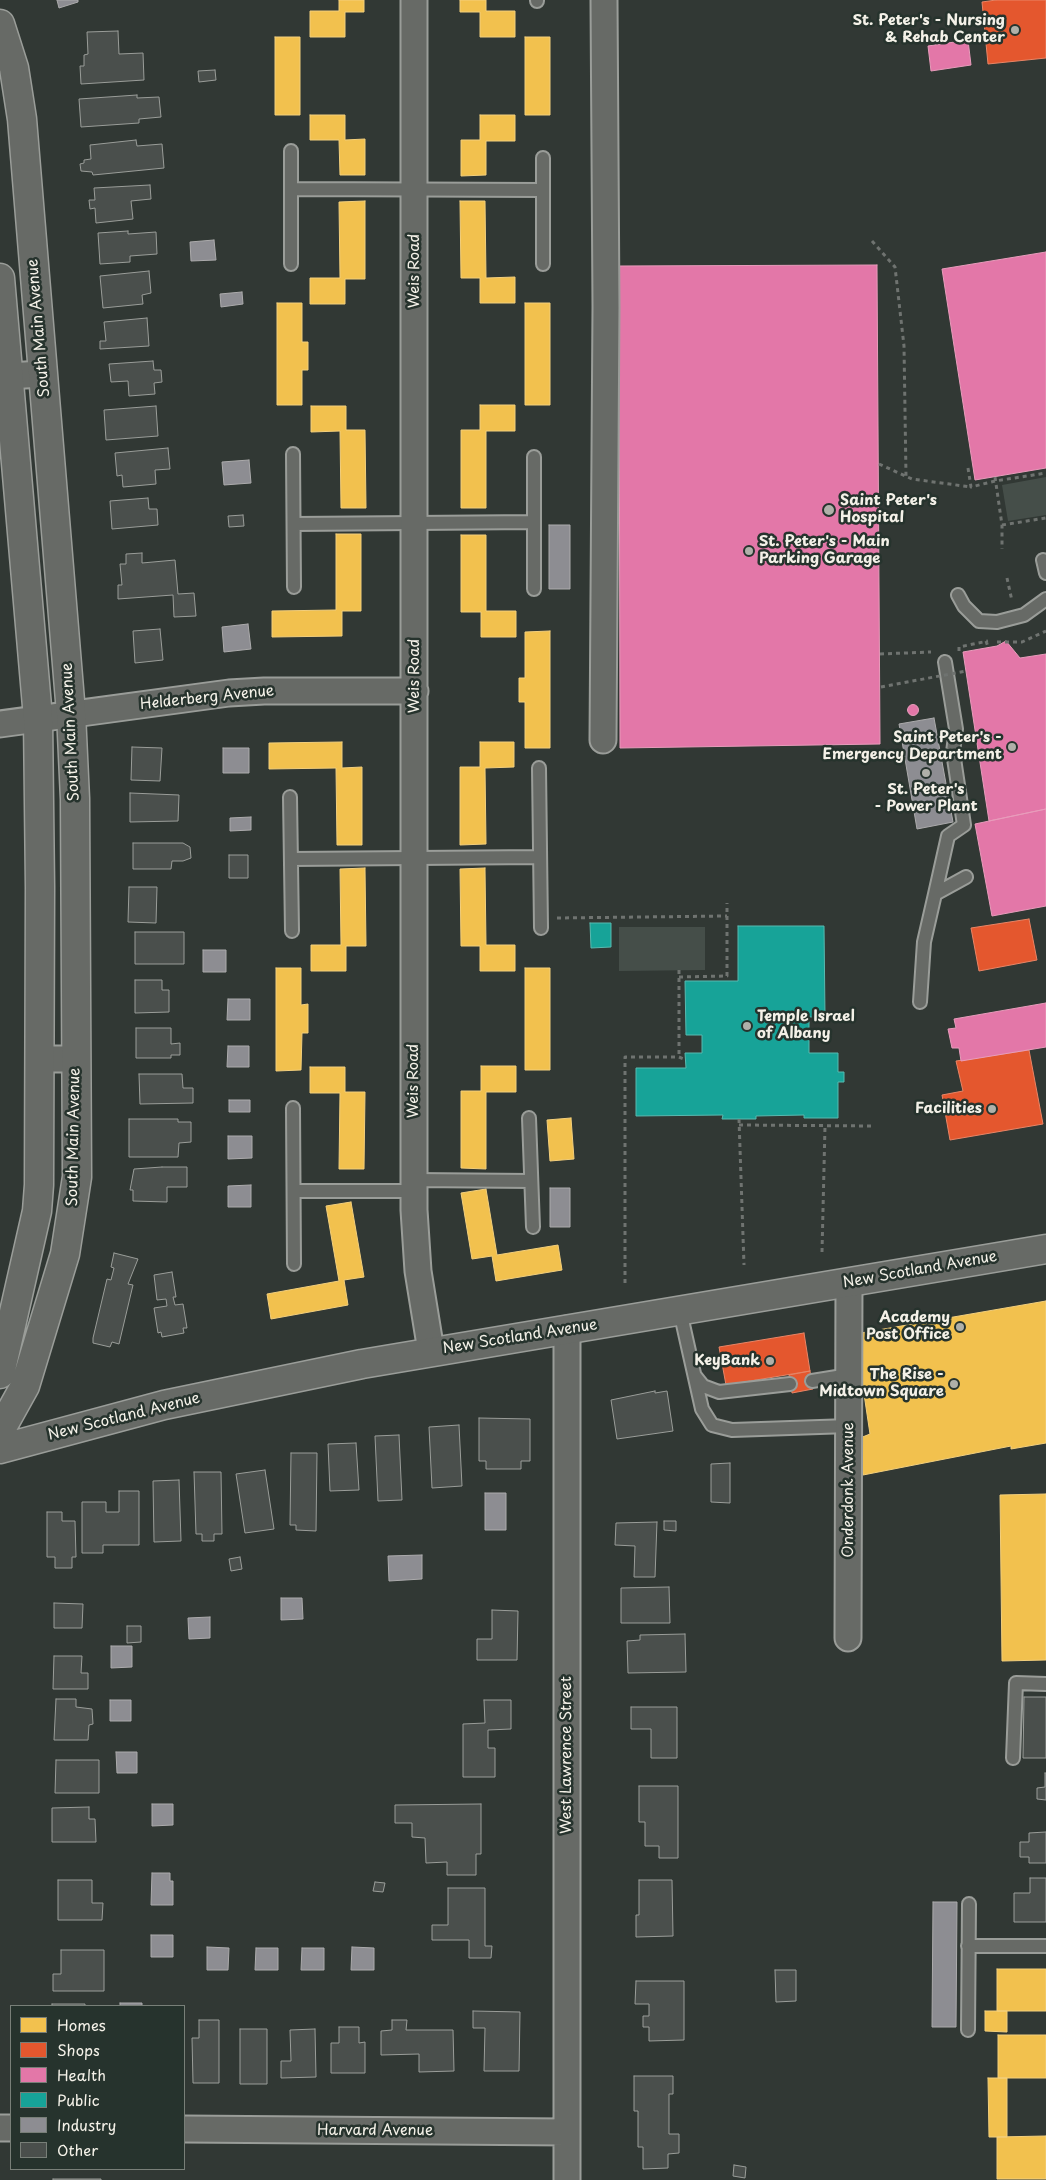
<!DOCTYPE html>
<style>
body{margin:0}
#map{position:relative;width:1046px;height:2180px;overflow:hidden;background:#313834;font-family:"Playpen Sans",sans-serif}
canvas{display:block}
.legend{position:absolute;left:10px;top:2005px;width:175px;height:165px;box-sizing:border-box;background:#26332d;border:1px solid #787f78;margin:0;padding:6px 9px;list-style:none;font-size:15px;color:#f4f1e8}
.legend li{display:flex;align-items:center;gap:10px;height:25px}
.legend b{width:25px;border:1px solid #787f78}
</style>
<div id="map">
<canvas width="1046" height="2180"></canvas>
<ul class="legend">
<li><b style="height:14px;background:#f2c14e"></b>Homes</li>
<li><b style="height:14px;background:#e4572e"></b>Shops</li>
<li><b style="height:14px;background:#e377a8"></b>Health</li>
<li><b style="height:14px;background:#17a398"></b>Public</li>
<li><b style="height:14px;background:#8d8d92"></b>Industry</li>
<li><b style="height:14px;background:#4a4f4c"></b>Other</li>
</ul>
</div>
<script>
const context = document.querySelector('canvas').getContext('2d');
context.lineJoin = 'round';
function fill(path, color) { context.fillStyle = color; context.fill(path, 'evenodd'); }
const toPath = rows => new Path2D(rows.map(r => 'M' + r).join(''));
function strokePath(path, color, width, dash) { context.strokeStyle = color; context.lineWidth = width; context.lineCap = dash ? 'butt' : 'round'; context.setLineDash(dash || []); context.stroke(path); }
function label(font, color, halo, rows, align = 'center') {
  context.font = font + ' "Playpen Sans",sans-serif'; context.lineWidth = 5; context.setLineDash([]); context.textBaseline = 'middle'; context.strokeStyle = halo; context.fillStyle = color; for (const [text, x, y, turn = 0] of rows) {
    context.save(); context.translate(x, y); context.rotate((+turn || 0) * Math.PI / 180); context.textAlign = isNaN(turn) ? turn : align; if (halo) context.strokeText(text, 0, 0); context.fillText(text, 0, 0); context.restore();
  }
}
fill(toPath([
 [1046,477,1046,515,1008,521,1002,485],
 [619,927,705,927,705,970,619,971]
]), '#454e49');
const homes = toPath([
 [339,0,364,0,364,12,345,12,345,37,310,37,310,11,339,11,339,0],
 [460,0,486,0,486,11,515,11,515,37,480,37,480,12,460,12,460,0],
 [275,37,300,37,300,115,275,115,275,37],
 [525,37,550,37,550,115,525,115,525,37],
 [310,115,345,115,345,140,365,139,365,175,340,175,339,140,310,140,310,115],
 [480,115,515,115,515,141,486,141,486,175,461,176,461,140,480,140,480,115],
 [365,201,365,279,345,279,345,304,310,304,310,278,340,278,339,202,365,201],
 [460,201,485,201,486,278,515,277,515,303,480,303,480,278,461,278,460,201],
 [277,303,302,303,302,342,308,342,308,370,302,370,302,405,277,405,277,303],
 [525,303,550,303,550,405,525,405,525,303],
 [480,405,515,405,515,431,486,431,486,508,461,508,461,430,480,430,480,405],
 [311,406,346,406,346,430,365,430,366,508,341,508,340,431,311,432,311,406],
 [336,534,361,534,361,611,342,611,342,636,272,637,272,611,336,610,336,534],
 [461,535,486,535,486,611,516,611,516,637,481,637,481,612,461,612,461,535],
 [550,631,550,748,525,748,525,702,519,702,519,678,525,678,525,632,550,631],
 [342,742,342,768,362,767,362,845,337,845,336,768,269,769,269,743,342,742],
 [480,742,514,742,514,767,485,768,486,844,460,845,460,767,480,767,480,742],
 [365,868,366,946,346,946,346,971,311,971,311,945,341,945,340,869,365,868],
 [485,868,486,945,515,945,515,971,480,971,480,946,461,946,460,869,485,868],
 [276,968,301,968,301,1005,308,1004,308,1033,302,1033,301,1070,276,1071,276,968],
 [525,968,550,968,550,1070,525,1070,525,968],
 [481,1066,516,1066,516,1092,486,1092,486,1169,461,1168,461,1091,481,1091,481,1066],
 [310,1067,345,1067,345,1092,365,1092,364,1169,339,1169,340,1093,310,1093,310,1067],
 [571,1118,574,1159,550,1161,547,1120,571,1118],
 [486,1189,497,1255,558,1245,562,1270,496,1281,492,1256,472,1259,461,1193,486,1189],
 [351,1202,364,1277,344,1280,348,1305,271,1319,267,1294,339,1281,326,1206,351,1202],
 [1046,1301,1046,1443,1011,1449,1011,1446,863,1475,860,1438,870,1434,855,1334,1046,1301],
 [1046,1494,1046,1660,1002,1661,1000,1495,1046,1494],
 [997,1969,1046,1969,1046,2011,997,2011,997,1969],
 [985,2011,1007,2011,1007,2032,985,2031,985,2011],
 [998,2035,1046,2035,1046,2078,998,2078,998,2035],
 [988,2078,1007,2078,1007,2137,989,2137,988,2078],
 [1046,2136,1046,2179,997,2179,997,2137,1046,2136]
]);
fill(homes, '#f2c14e');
strokePath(homes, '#f3cf7c', 1);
const shops = toPath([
 [996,0,1046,0,1046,58,988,64,982,2,996,0],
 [1029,919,1037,960,979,971,971,928,1029,919],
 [1029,1050,1043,1124,950,1140,942,1095,963,1091,956,1061,1029,1050],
 [804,1333,810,1371,726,1385,719,1347,804,1333],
 [810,1371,813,1389,792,1393,789,1375,810,1371]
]);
fill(shops, '#e4572e');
strokePath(shops, '#e98566', 1);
const health = toPath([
 [968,40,971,65,931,71,928,46,968,40],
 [1046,252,1046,468,975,480,942,269,1046,252],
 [877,265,880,744,620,748,619,266,877,265],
 [1006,641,1020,658,1046,654,1046,809,989,821,963,652,997,646,1006,641],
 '907.5 710a5.5 5.5 0 1 1 11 0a5.5 5.5 0 1 1-11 0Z',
 [1046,809,1046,906,992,916,975,824,1046,809],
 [1046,1003,1046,1047,961,1061,959,1048,952,1048,948,1029,956,1028,954,1019,1046,1003]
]);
fill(health, '#e377a8');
strokePath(health, '#e89cbb', 1);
const public = toPath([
 [590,923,611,923,611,947,591,948,590,923],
 [738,926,824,926,825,1017,809,1017,809,1053,838,1053,838,1072,844,1072,844,1082,838,1082,838,1118,804,1118,804,1115,756,1116,756,1119,722,1119,723,1115,636,1116,636,1068,686,1068,685,1053,702,1053,702,1035,686,1035,685,981,738,981,738,926]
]);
fill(public, '#17a398');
strokePath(public, '#59bab0', 1);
const industry = toPath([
 [57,0,78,0,78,2,59,8,57,0],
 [214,240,216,260,191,261,190,242,214,240],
 [242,292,243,304,221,307,220,294,242,292],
 [249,460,251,483,224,485,222,462,249,460],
 [549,525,570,525,570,589,549,589,549,525],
 [248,624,251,649,224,652,222,627,248,624],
 [934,718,953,822,917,829,899,724,934,718],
 [223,748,249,748,249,773,223,773,223,748],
 [251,817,251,830,230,831,230,818,251,817],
 [203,950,226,950,226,972,203,972,203,950],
 [228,999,250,999,250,1020,227,1020,228,999],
 [228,1046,249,1046,249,1067,227,1067,228,1046],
 [229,1100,250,1100,250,1112,229,1112,229,1100],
 [228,1136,252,1136,252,1158,228,1159,228,1136],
 [251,1185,251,1207,228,1207,228,1186,251,1185],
 [550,1188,570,1188,570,1227,550,1227,550,1188],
 [485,1493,506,1493,506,1530,485,1530,485,1493],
 [422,1555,422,1579,389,1581,388,1556,422,1555],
 [281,1598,302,1598,303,1619,281,1620,281,1598],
 [210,1617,210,1638,189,1639,188,1618,210,1617],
 [111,1646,132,1646,132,1667,111,1668,111,1646],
 [110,1700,131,1700,131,1721,110,1721,110,1700],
 [116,1752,137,1752,137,1773,117,1773,116,1752],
 [152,1804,173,1804,173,1825,152,1826,152,1804],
 [152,1873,170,1873,170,1881,173,1881,173,1905,151,1905,152,1873],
 [933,1902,957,1902,956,2027,932,2027,933,1902],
 [151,1935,173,1935,173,1957,151,1957,151,1935],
 [207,1947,229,1948,228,1970,207,1970,207,1947],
 [352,1947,374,1948,374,1970,351,1970,352,1947],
 [256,1948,278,1948,278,1970,255,1970,256,1948],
 [302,1948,324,1948,324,1970,301,1970,302,1948],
 [120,2003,142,2003,142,2006,120,2006,120,2003]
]);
fill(industry, '#8d8d92');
strokePath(industry, '#acabac', 1);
const building = toPath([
 [118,31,119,54,143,53,144,80,81,84,80,66,84,66,84,55,88,54,87,32,118,31],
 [215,70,216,80,199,82,198,71,215,70],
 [137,95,137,98,159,97,161,117,139,119,139,123,81,127,79,99,137,95],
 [136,140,137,146,162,144,164,168,93,175,92,172,81,171,80,164,84,163,84,160,91,159,90,145,136,140],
 [150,185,151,199,131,201,133,219,96,223,95,208,90,209,89,200,95,200,94,188,150,185],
 [128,231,128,234,156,232,157,254,130,256,130,262,100,264,98,233,128,231],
 [149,271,151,293,142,295,143,304,103,308,100,276,149,271],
 [147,318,149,346,100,349,100,341,106,341,104,322,147,318],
 [153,361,154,370,161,370,162,382,154,383,155,394,129,396,128,381,111,382,109,364,153,361],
 [156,406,158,436,106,440,104,410,156,406],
 [168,448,170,469,155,470,156,484,123,487,122,475,117,476,115,453,168,448],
 [148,498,149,509,157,509,158,525,112,529,110,501,148,498],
 [243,515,244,526,229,527,228,516,243,515],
 [142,553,142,563,175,560,178,594,194,593,196,616,174,617,173,595,118,599,118,585,122,585,120,564,126,564,126,554,142,553],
 [160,629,163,660,135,663,133,631,160,629],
 [132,747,162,748,160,781,131,780,132,747],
 [130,793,179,795,178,821,130,822,130,793],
 [133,843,183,843,190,847,191,858,183,861,172,861,171,869,133,869,133,843],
 [229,855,248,855,248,878,229,878,229,855],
 [129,887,157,887,156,923,128,922,129,887],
 [135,932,184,932,184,964,135,964,135,932],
 [135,980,162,980,162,990,169,990,169,1012,135,1013,135,980],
 [136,1028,171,1028,171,1044,180,1043,180,1055,171,1055,171,1058,136,1058,136,1028],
 [139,1074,182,1074,183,1088,193,1088,193,1103,140,1104,139,1074],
 [129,1119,178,1119,178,1122,191,1122,191,1142,179,1143,178,1157,129,1157,129,1119],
 [162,1167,187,1167,187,1187,167,1187,167,1202,133,1201,133,1190,130,1190,134,1169,162,1167],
 [114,1253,138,1259,128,1284,133,1285,119,1344,112,1342,110,1347,93,1343,93,1338,107,1279,111,1280,114,1268,111,1267,114,1253],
 [172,1272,176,1297,173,1297,175,1305,183,1304,187,1328,183,1328,184,1333,162,1337,161,1332,158,1333,154,1308,167,1306,166,1299,157,1300,154,1275,172,1272],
 [655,1391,655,1393,667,1391,673,1431,617,1439,611,1400,655,1391],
 [479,1418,530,1419,530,1461,521,1461,521,1469,486,1469,486,1461,479,1461,479,1418],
 [459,1425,462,1486,432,1488,429,1427,459,1425],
 [399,1435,402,1500,378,1501,375,1436,399,1435],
 [356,1443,359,1490,330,1491,328,1444,356,1443],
 [291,1453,317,1453,316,1531,296,1530,296,1525,290,1525,291,1453],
 [730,1463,730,1503,711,1502,711,1464,730,1463],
 [265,1470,274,1529,245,1533,236,1474,265,1470],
 [194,1472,221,1472,222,1534,214,1534,214,1541,202,1541,202,1534,196,1534,194,1472],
 [179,1480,181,1541,154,1542,153,1481,179,1480],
 [119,1491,139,1491,139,1545,103,1545,103,1553,82,1553,82,1502,106,1502,106,1512,119,1512,119,1491],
 [47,1512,62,1512,62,1521,75,1521,76,1557,72,1557,72,1568,55,1568,55,1557,47,1557,47,1512],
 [664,1521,676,1521,676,1531,664,1530,664,1521],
 [657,1522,655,1577,634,1577,635,1546,615,1545,616,1523,657,1522],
 [240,1557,242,1569,231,1571,229,1559,240,1557],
 [669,1587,670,1623,621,1623,621,1588,669,1587],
 [54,1603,83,1604,82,1628,54,1628,54,1603],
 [492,1610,518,1611,517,1660,477,1660,477,1639,492,1639,492,1610],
 [127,1626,141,1626,141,1642,127,1643,127,1626],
 [685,1634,686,1672,628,1673,627,1641,640,1640,640,1635,685,1634],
 [54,1656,82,1656,81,1673,88,1673,88,1689,53,1689,54,1656],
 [1024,1697,1046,1697,1046,1758,1023,1758,1024,1697],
 [56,1699,76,1699,76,1707,92,1709,93,1724,89,1725,88,1740,54,1740,56,1699],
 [484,1700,511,1700,511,1729,488,1730,488,1748,495,1748,495,1777,463,1777,463,1724,485,1723,484,1700],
 [631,1707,677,1707,677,1758,651,1758,651,1729,631,1729,631,1707],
 [56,1760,99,1760,99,1793,55,1793,56,1760],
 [1045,1773,1046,1773,1046,1800,1037,1799,1037,1788,1045,1787,1045,1773],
 [639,1786,678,1786,678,1858,659,1858,659,1846,645,1846,645,1822,639,1822,639,1786],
 [481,1804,481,1854,476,1854,476,1875,447,1875,447,1862,426,1863,425,1838,412,1837,412,1823,395,1823,395,1805,481,1804],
 [89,1807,89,1819,95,1819,96,1842,52,1842,52,1808,89,1807],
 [1046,1832,1046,1863,1029,1863,1029,1857,1020,1857,1020,1842,1029,1842,1029,1833,1046,1832],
 [1030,1878,1046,1878,1046,1922,1014,1922,1014,1893,1030,1893,1030,1878],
 [58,1880,92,1880,92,1903,103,1903,102,1920,58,1920,58,1880],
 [639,1880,672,1880,673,1936,636,1937,636,1915,639,1915,639,1880],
 [375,1882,385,1883,383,1892,373,1891,375,1882],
 [448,1888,485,1888,485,1946,492,1946,491,1958,469,1958,469,1940,432,1940,432,1925,448,1925,448,1888],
 [61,1950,104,1950,104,1991,53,1991,53,1974,61,1974,61,1950],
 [775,1970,796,1970,796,2001,776,2002,775,1970],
 [636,1981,684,1981,684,2040,649,2041,649,2027,643,2027,643,2016,649,2016,649,2004,635,2004,636,1981],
 [52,2004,85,2004,85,2006,52,2006,52,2004],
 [473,2011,520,2012,519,2071,484,2071,485,2028,473,2028,473,2011],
 [199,2020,219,2020,219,2083,193,2083,192,2038,199,2038,199,2020],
 [392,2020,407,2020,406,2030,453,2030,454,2071,419,2072,419,2054,381,2055,381,2031,392,2030,392,2020],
 [339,2027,359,2027,359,2043,365,2042,365,2073,331,2073,331,2043,339,2043,339,2027],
 [240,2029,267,2029,267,2084,240,2084,240,2029],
 [315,2029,316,2077,281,2078,281,2061,291,2061,290,2030,315,2029],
 [634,2076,673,2076,673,2094,669,2094,669,2134,679,2134,679,2153,668,2154,668,2168,643,2169,643,2147,638,2147,638,2111,634,2111,634,2076],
 [734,2165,746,2167,745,2178,733,2176,734,2165],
 [53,2179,101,2179,101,2180,53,2180,53,2179]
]);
fill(building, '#4a4f4c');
strokePath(building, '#9a9d99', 1);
const lane = toPath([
 [537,0,537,1],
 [291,151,291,264],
 [543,158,543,264],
 [291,189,543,190],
 [293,454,294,587],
 [534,457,534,589],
 [294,524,534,522],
 [1043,560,1046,573],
 [958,595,964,606,979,621,997,622,1024,615,1046,599],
 [539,768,541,928],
 [290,797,292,931],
 [291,859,540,857],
 [935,894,948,836,964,825,953,752,956,729,945,662],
 [920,1002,924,942,935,894,966,877],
 [293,1108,294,1264],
 [529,1118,533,1227],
 [414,1180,531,1181],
 [294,1191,414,1191],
 [680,1311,702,1409,712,1425,732,1430,849,1426],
 [695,1376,703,1386,719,1392,790,1384],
 [812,1381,849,1375],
 [1013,1758,1016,1683,1046,1684],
 [968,1946,1046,1946],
 [968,2030,969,1904]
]);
const street = toPath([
 [414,0,414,1210,418,1271,431,1351],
 [8,376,42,374],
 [0,724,229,693,264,691,415,691],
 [603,740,606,307,604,0],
 [40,1059,76,1059],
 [848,1638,849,1282],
 [0,2128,11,2128],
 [184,2129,566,2132],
 [567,2180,567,1329]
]);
const secondary = toPath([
 [0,24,14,68,22,119,71,713,75,799,77,1177,65,1254,25,1386,0,1431],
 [0,278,38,718,40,888,39,1185,37,1211,0,1374],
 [0,1449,164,1405,362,1364,1046,1249]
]);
strokePath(lane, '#9a9d99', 16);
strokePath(street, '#9a9d99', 29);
strokePath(secondary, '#9a9d99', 31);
strokePath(toPath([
 [872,241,895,267,904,346,906,476],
 [879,464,912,479,971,487],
 [968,468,971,487,995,481,1046,473],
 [995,477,1002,525,1002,549],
 [1002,525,1046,518],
 [1007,578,1012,601],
 [986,641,988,647],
 [997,642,1022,642,1046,631],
 [959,651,959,647,988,641],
 [880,654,931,652],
 [557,918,727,916],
 [679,970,679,1057],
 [679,977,727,976,727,903],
 [739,1119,744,1265],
 [739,1125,874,1126],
 [822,1252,825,1126],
 [625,1283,625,1057,679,1057,686,1060]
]), '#6f7370', 3, [4, 4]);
strokePath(lane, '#676a66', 12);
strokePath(street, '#676a66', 25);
strokePath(secondary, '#676a66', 28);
strokePath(toPath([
 [881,687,966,671]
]), '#6f7370', 3, [4, 4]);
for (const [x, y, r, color] of [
 [1015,30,5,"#b0b0a9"],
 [829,510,6,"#b0b0a9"],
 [749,551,5,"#b0b0a9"],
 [1012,747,5,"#b0b0a9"],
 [926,773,5,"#b0b0a9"],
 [747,1026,5,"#b0b0a9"],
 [992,1109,5,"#b0b0a9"],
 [960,1327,5,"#b0b0a9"],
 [770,1361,5,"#b0b0a9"],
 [954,1384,5,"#b0b0a9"]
]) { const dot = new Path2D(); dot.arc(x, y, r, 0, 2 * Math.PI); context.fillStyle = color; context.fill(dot); strokePath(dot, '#26332d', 2); }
label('bold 15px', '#f4f1e8', '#26332d', [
 ["St. Peter's - Nursing",1005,21],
 ["& Rehab Center",1005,38],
 ["Saint Peter's",840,501,"left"],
 ["Hospital",840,518,"left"],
 ["St. Peter's - Main",759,542,"left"],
 ["Parking Garage",759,559,"left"],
 ["Saint Peter's -",1002,738],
 ["Emergency Department",1002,755],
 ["St. Peter's",926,790,"center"],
 ["- Power Plant",926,807,"center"],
 ["Temple Israel",757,1017,"left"],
 ["of Albany",757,1034,"left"],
 ["Facilities",982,1109],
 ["Academy",950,1318],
 ["Post Office",950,1335],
 ["KeyBank",760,1361],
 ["The Rise -",944,1375],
 ["Midtown Square",944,1392]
], 'right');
label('15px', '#f4f1e8', '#26332d', [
 ["Weis Road",415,271,-90],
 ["South Main Avenue",39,328,-95],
 ["Weis Road",415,676,-90],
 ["Helderberg Avenue",207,698,-6],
 ["South Main Avenue",71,732,-93],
 ["Weis Road",414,1081,-90],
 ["South Main Avenue",74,1137,-89],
 ["New Scotland Avenue",920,1270,-10],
 ["New Scotland Avenue",520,1337,-9],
 ["New Scotland Avenue",124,1417,-14],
 ["Onderdonk Avenue",849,1490,-90],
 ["West Lawrence Street",567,1755,-90],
 ["Harvard Avenue",375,2131]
]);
</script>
